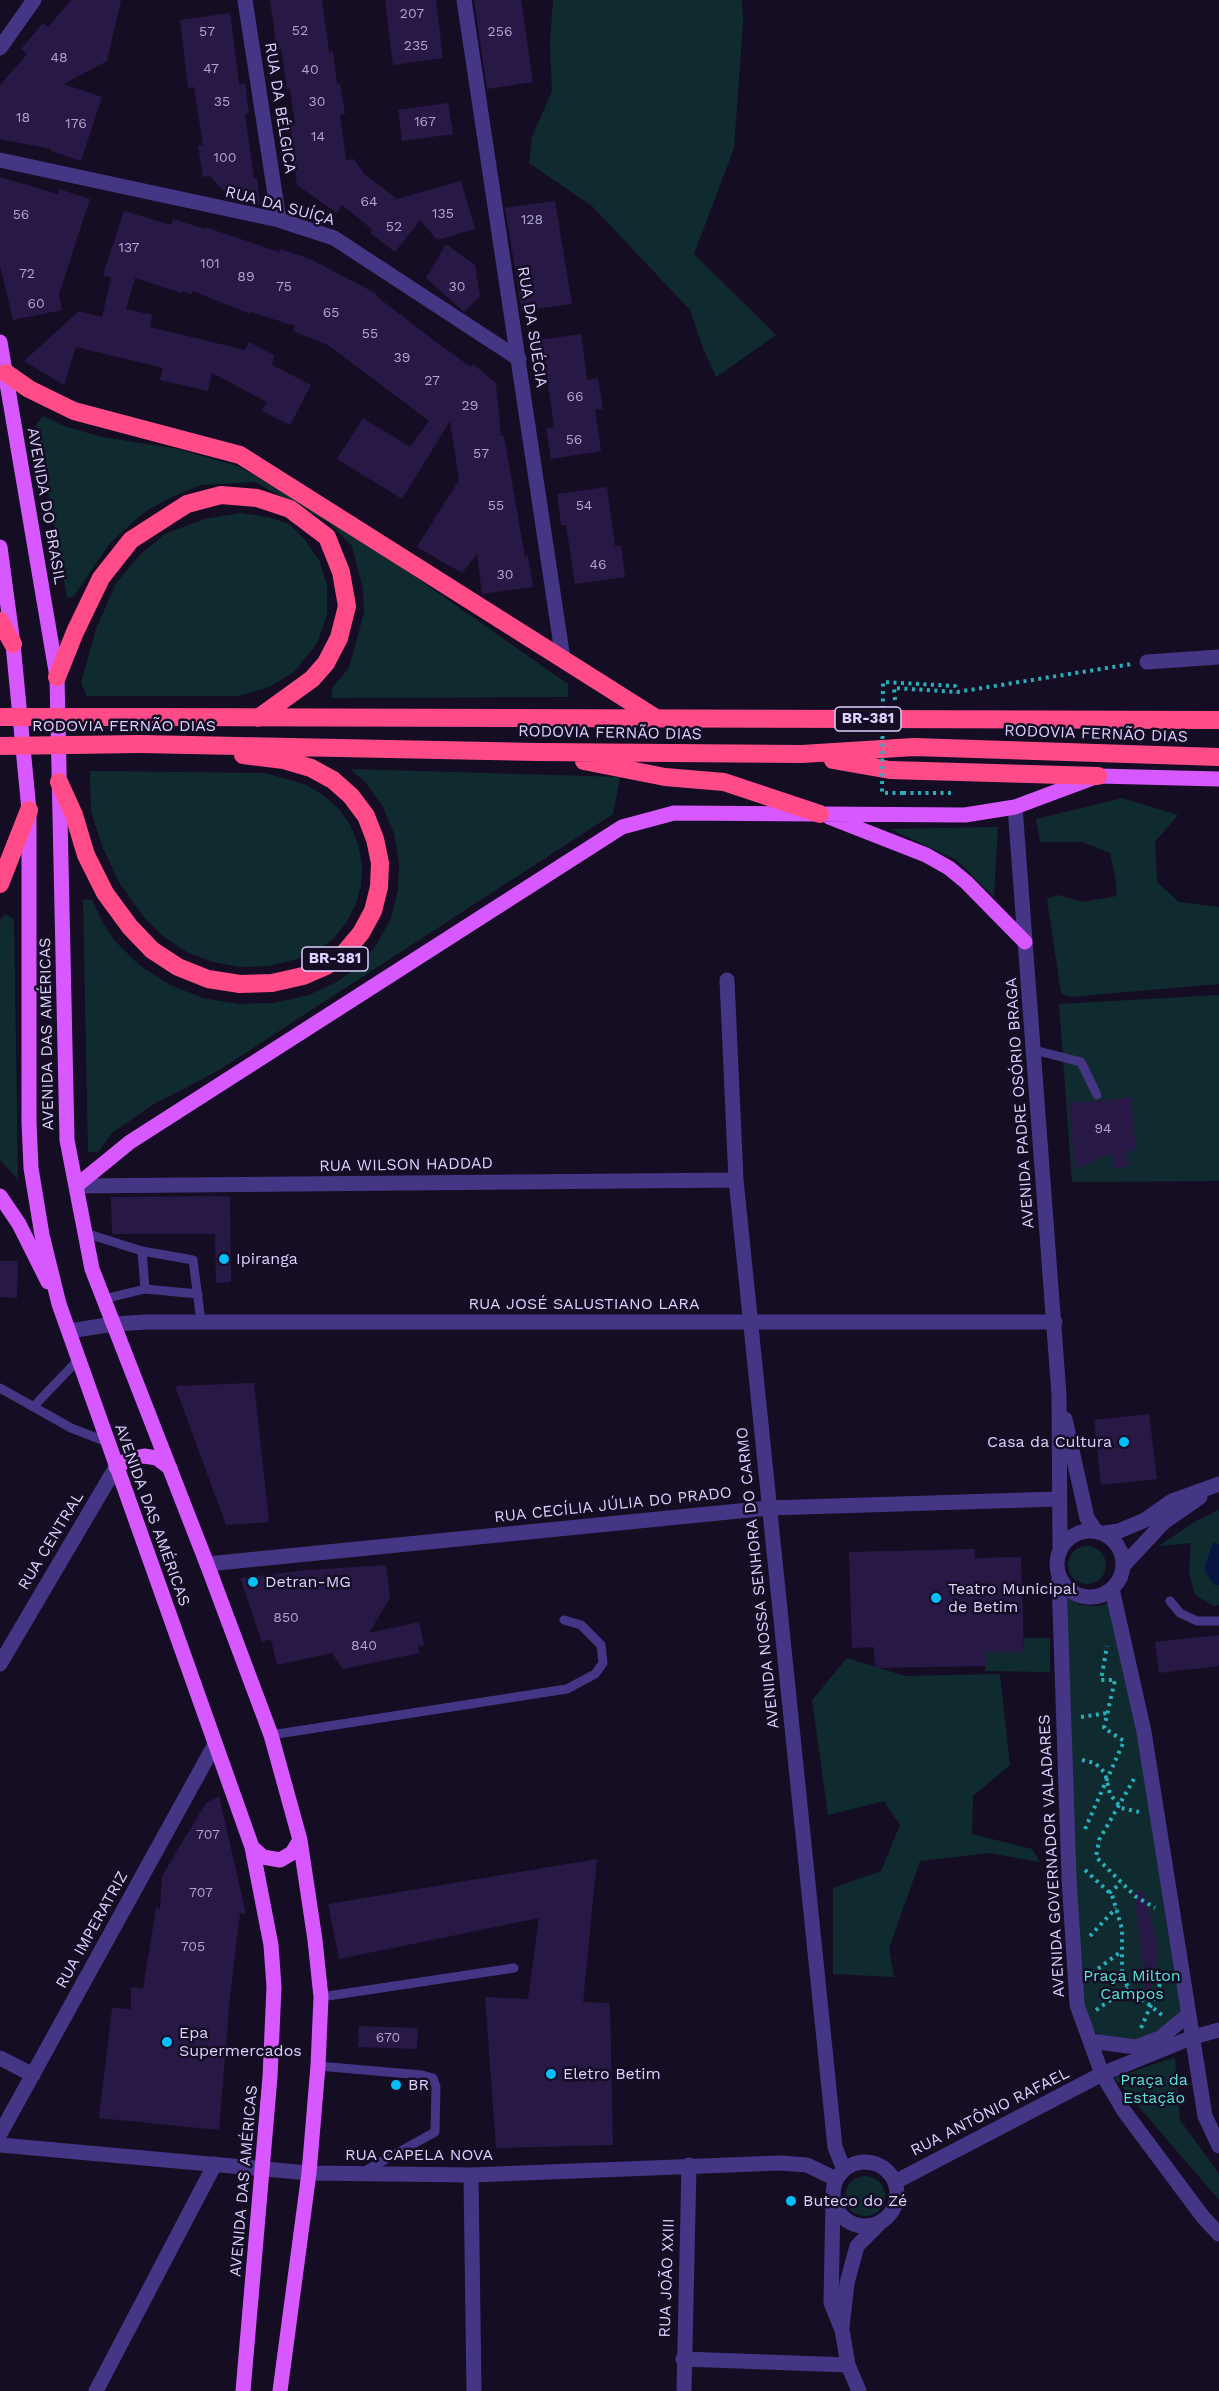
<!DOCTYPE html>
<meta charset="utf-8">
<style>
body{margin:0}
canvas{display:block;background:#140d24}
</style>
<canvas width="1219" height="2391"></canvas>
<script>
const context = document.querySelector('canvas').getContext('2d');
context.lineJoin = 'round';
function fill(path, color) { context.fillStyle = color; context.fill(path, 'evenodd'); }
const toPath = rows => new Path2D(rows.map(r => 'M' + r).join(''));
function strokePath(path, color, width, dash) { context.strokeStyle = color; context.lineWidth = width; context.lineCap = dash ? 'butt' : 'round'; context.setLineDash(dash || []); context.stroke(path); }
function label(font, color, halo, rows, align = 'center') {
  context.font = font + ' "Work Sans",sans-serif'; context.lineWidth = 5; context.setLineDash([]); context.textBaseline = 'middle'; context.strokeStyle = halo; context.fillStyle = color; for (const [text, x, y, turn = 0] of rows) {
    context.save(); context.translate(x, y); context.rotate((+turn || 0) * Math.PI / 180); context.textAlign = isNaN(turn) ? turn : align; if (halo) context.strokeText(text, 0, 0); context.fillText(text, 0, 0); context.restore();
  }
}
fill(toPath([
 [553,0,742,0,743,24,734,148,694,254,776,335,716,377,703,348,690,310,592,206,529,163,532,137,552,91,550,44],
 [43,416,64,426,102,437,178,449,240,467,344,527,568,684,568,697,332,698,332,688,349,668,364,613,363,589,352,546,329,523,255,482,201,485,169,498,143,513,109,544,74,596,67,598,36,425],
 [241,513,268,517,289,524,305,540,319,560,327,585,327,615,317,643,294,672,269,687,238,696,87,696,81,683,96,629,116,583,140,555,165,534,204,519],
 [350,769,620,777,613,814,216,1072,154,1104,112,1133,98,1152,88,1152,83,899,92,900,103,923,114,940,139,965,170,985,203,998,238,1004,274,1003,309,995,335,983,359,966,377,944,391,918,398,890,399,862,394,833,383,807,366,783],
 [90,771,265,773,304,784,322,794,338,808,350,825,358,844,362,864,361,885,356,904,346,923,333,939,317,951,297,959,269,966,241,967,213,962,187,952,163,936,143,916,120,884,103,848,91,811],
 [1122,798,1178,815,1155,842,1157,882,1179,902,1219,907,1219,984,1069,997,1061,993,1047,899,1058,895,1082,902,1117,896,1115,876,1110,853,1082,842,1040,842,1036,819],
 [998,827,994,897,957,860,890,829],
 [5,914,14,919,18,1180,0,1160,0,920],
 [1219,995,1219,1181,1072,1182,1059,1004],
 [1219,1510,1219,1605,1214,1606,1195,1595,1189,1572,1191,1543,1159,1546,1194,1522],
 '1068 1565a19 19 0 1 1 38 0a19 19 0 1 1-38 0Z',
 [1066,1597,1080,1605,1100,1606,1110,1602,1130,1678,1185,2014,1145,2041,1103,2037,1094,2031,1084,2015,1072,1884],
 [1024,1638,1050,1638,1050,1672,985,1671,986,1652,1024,1651],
 [847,1658,905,1676,1000,1674,1010,1765,973,1796,972,1834,1032,1849,1040,1862,989,1853,920,1861,889,1948,894,1977,833,1974,833,1888,881,1871,900,1825,884,1801,828,1815,812,1700],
 [1175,2057,1180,2120,1219,2174,1219,2200,1114,2078],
 '845 2196a20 20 0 1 1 40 0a20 20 0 1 1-40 0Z'
]), '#102b2f');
fill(toPath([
 [1213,1542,1219,1544,1219,1585,1214,1585,1204,1569]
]), '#071543');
fill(toPath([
 [71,0,121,0,107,61,64,84,102,97,81,161,51,151,51,149,0,139,0,85,27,54,21,49,43,23,48,27],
 [270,0,322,0,329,52,333,51,337,84,340,83,345,114,340,115,346,160,354,159,364,174,397,199,461,181,475,229,437,240,420,220,395,252,370,233,373,230,342,205,337,213,297,185,290,125,295,124,290,89,287,89,281,49,277,50],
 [385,0,436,0,443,58,393,65],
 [474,0,521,0,533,82,487,89],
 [230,13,239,84,245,83,249,113,245,114,254,178,257,178,260,204,232,200,210,176,203,177,198,146,203,145,194,87,188,88,180,20],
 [448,103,453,134,402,141,398,110],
 [0,177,58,194,59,189,90,199,59,294,62,310,13,320,0,265],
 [555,201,572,304,522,311,505,208],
 [124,211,171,225,173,219,205,229,205,227,279,252,280,249,310,259,377,294,376,296,435,341,471,367,473,364,496,383,501,436,504,436,525,557,528,556,533,587,482,594,477,554,462,573,417,547,459,480,450,421,402,499,337,459,363,418,410,447,429,421,328,345,293,331,295,326,251,312,250,314,193,291,191,294,182,291,182,293,135,278,126,309,152,315,150,327,245,350,249,342,274,355,272,365,311,385,290,425,262,411,267,402,212,373,208,391,160,380,163,368,76,347,64,385,24,361,79,311,102,317,111,278,103,275],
 [446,244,475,265,480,296,464,312,426,278],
 [581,334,587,380,598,378,603,409,595,410,601,451,551,459,546,428,554,427,546,371,535,372,531,341],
 [607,487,615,546,621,546,625,577,575,584,566,525,561,525,557,494],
 [1131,1097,1136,1150,1126,1152,1129,1166,1113,1169,1112,1153,1075,1170,1069,1102,1090,1102],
 [230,1196,231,1282,216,1283,215,1234,112,1234,111,1197],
 [0,1261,18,1261,17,1298,0,1297],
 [254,1383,269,1522,226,1525,175,1386],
 [1149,1414,1157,1479,1101,1485,1094,1420],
 [975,1549,975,1558,1021,1557,1024,1652,986,1652,986,1666,875,1668,874,1647,852,1648,849,1552],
 [386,1565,390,1598,369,1633,419,1622,424,1645,418,1646,420,1653,343,1669,332,1653,277,1665,271,1639,262,1642,240,1578,308,1570],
 [1219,1635,1219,1666,1159,1673,1155,1642],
 [219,1796,246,1914,240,1913,230,1996,219,2130,99,2118,112,2008,131,2009,131,1987,143,1989,156,1908,160,1909,162,1876,206,1803],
 [597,1859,583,2002,610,2003,613,2145,496,2148,485,1997,528,1999,539,1918,339,1959,328,1904],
 [1144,1891,1156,1938,1158,1956,1150,1997,1147,1997,1134,1893],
 [359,2026,418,2028,417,2049,358,2047]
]), '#281846');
strokePath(toPath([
 [895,700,894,688,957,692,1132,664],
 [903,793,953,793],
 [1081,1717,1107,1713],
 [1082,1760,1095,1763,1105,1773,1110,1794,1121,1808,1139,1812],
 [1134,1779,1099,1840,1096,1857,1135,1896,1155,1908],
 [1085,1829,1124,1741,1104,1728,1115,1680,1101,1680,1107,1646],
 [1085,1870,1112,1895,1116,1908,1122,1929,1122,1972,1128,1988,1162,2015],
 [1109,1893,1121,1883],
 [1090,1936,1116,1908],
 [1092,1973,1122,1951],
 [1096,2010,1128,1988],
 [1141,2028,1164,1975]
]), '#29afba', 4, [3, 4.5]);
strokePath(toPath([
 [1034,1050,1081,1062,1097,1095],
 [85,1233,142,1251,145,1289,104,1299],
 [142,1251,193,1260,201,1322],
 [145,1289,198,1294],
 [0,1388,71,1428,107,1442],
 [33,1407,79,1359],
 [1170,1601,1180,1613,1197,1621,1219,1621],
 [271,1735,567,1689,595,1674,603,1663,601,1645,581,1625,564,1620],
 [321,1997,514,1968],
 [318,2066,422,2075,433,2078,436,2087,435,2132,363,2172]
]), '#443685', 9);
strokePath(toPath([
 [245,0,279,220],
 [464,0,563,659],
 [0,48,34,0],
 [0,160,279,220,334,238,519,359],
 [1147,662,1219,657],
 [727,980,736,1180,835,2147,844,2170],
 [76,1186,736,1180],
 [69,1331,114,1324,146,1322,1055,1322],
 [1105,1533,1119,1531,1145,1520,1172,1501,1219,1484],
 [207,1564,769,1508,1058,1499],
 [1124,1565,1164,1522,1200,1497],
 [0,1664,116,1467],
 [1193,2037,1219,2030],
 [0,2058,33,2075],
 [0,2134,215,1744],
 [0,2145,309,2173,471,2175,780,2163,807,2165,836,2179],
 '833 2194a32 32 0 1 1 64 0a32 32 0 1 1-64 0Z',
 [471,2175,474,2391],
 [895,2182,1102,2074],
 [833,2202,831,2303,842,2330,848,2365,859,2391],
 [842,2327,847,2283,857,2246,879,2224],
 [683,2359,848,2365],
 [96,2391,215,2164],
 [684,2391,689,2165]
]), '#443685', 15);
strokePath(toPath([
 [1015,807,1059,1395,1060,1548],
 [1065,1419,1087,1518,1095,1530],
 '1057 1564a33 33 0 1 1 66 0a33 33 0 1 1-66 0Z',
 [1059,1578,1069,1878,1077,2005,1102,2074,1124,2111,1203,2217,1219,2234],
 [1112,1589,1144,1732,1205,2116,1219,2146],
 [1090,2041,1136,2047,1160,2038,1188,2015],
 [1102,2074,1193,2037]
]), '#443685', 15);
strokePath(toPath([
 [0,342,57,677,67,1140,92,1269,207,1564,271,1735,300,1840,315,1940,321,1997,318,2066,309,2173,280,2391],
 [0,547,13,644,29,810,29,1122,31,1168,42,1235,59,1304,252,1847,271,1945,274,1987,270,2077,243,2391],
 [829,817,926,855,949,868,966,882,1025,942],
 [76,1186,130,1142,622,827,674,813,965,815,1015,807,1098,776,1219,779],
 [0,1196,19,1224,48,1282],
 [116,1467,129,1459,144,1456,157,1458,170,1468],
 [252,1847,263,1857,280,1860,292,1853,300,1840]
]), '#d858ff', 15);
strokePath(toPath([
 [6,373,29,389,74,411,240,455,656,718],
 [0,621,13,644],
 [57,677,75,632,101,578,131,540,187,504,221,495,257,498,290,509,327,537,341,572,347,606,339,638,326,663,312,679,258,718],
 [151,717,1219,720],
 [140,744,538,752,802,754,914,747,1219,757],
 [833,760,890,770,1098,776],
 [584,761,665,777,724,782,820,814],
 [59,782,74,815,86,855,105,893,130,927,152,950,178,967,208,979,240,984,272,983,303,976,326,966,345,952,361,933,373,911,379,887,380,863,375,839,366,816,351,796,333,780,311,768,284,760,243,755],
 [0,884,29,810]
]), '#ff4c89', 18);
strokePath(toPath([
 [903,793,882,793,883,682,955,686,957,692]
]), '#29afba', 4, [3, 4.5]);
strokePath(toPath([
 [0,717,151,717],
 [0,746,140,744]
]), '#ff4c89', 18);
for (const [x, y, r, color] of [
 [224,1259,6,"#00bffc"],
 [1124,1442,6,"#00bffc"],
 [253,1582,6,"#00bffc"],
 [936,1598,6,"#00bffc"],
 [167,2042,6,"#00bffc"],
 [551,2074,6,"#00bffc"],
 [396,2085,6,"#00bffc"],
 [791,2201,6,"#00bffc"]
]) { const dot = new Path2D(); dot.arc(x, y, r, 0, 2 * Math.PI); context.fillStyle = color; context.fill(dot); strokePath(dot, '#140d24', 2); }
label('14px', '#afa3d1', null, [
 ["207",412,14],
 ["52",300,31],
 ["57",207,32],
 ["256",500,32],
 ["235",416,46],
 ["48",59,58],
 ["47",211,69],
 ["40",310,70],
 ["35",222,102],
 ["30",317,102],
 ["18",23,118],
 ["167",425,122],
 ["176",76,124],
 ["14",318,137],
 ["100",225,158],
 ["64",369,202],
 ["135",443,214],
 ["56",21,215],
 ["128",532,220],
 ["52",394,227],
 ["137",129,248],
 ["101",210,264],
 ["72",27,274],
 ["89",246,277],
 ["75",284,287],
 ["30",457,287],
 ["60",36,304],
 ["65",331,313],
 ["55",370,334],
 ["39",402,358],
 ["27",432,381],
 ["66",575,397],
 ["29",470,406],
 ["56",574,440],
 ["57",481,454],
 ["55",496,506],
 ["54",584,506],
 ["46",598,565],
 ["30",505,575],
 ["94",1103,1129],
 ["850",286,1618],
 ["840",364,1646],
 ["707",208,1835],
 ["707",201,1893],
 ["705",193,1947],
 ["670",388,2038]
]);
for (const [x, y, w] of [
 [868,719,66],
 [335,959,66]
]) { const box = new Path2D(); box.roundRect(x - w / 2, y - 12, w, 24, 4.5); context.fillStyle = '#140d24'; context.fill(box); strokePath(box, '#dcd1ff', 1.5); }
label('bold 15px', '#dcd1ff', null, [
 ["BR-381",868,719],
 ["BR-381",335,959]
]);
label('16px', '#dcd1ff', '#140d24', [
 ["RUA DA BÉLGICA",280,108,81],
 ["RUA DA SUÍÇA",280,206,15],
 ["RUA DA SUÉCIA",532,327,81],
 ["AVENIDA DO BRASIL",46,506,80],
 ["RODOVIA FERNÃO DIAS",124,726],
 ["RODOVIA FERNÃO DIAS",610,733,1],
 ["RODOVIA FERNÃO DIAS",1096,734,2],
 ["AVENIDA DAS AMÉRICAS",47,1034,-91],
 ["AVENIDA PADRE OSÓRIO BRAGA",1020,1103,-94],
 ["RUA WILSON HADDAD",406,1165,-1],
 ["RUA JOSÉ SALUSTIANO LARA",584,1304],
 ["RUA CECÍLIA JÚLIA DO PRADO",613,1505,-6],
 ["AVENIDA DAS AMÉRICAS",152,1515,70],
 ["RUA CENTRAL",51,1541,-59],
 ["AVENIDA NOSSA SENHORA DO CARMO",758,1578,-96],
 ["AVENIDA GOVERNADOR VALADARES",1052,1856,-93],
 ["RUA IMPERATRIZ",92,1930,-61],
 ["RUA ANTÔNIO RAFAEL",990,2112,-27],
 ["RUA CAPELA NOVA",419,2155],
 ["AVENIDA DAS AMÉRICAS",244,2181,-85],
 ["RUA JOÃO XXIII",667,2278,-88]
]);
label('16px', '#dcd1ff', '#140d24', [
 ["Ipiranga",236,1259],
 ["Casa da Cultura",1112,1442,"right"],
 ["Detran-MG",265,1582],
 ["Teatro Municipal",948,1589],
 ["de Betim",948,1607],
 ["Epa",179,2033],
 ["Supermercados",179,2051],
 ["Eletro Betim",563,2074],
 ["BR",408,2085],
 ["Buteco do Zé",803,2201]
], 'left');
label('16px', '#57e5d5', '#140d24', [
 ["Praça Milton",1132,1976],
 ["Campos",1132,1994],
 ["Praça da",1154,2080],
 ["Estação",1154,2098]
]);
</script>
